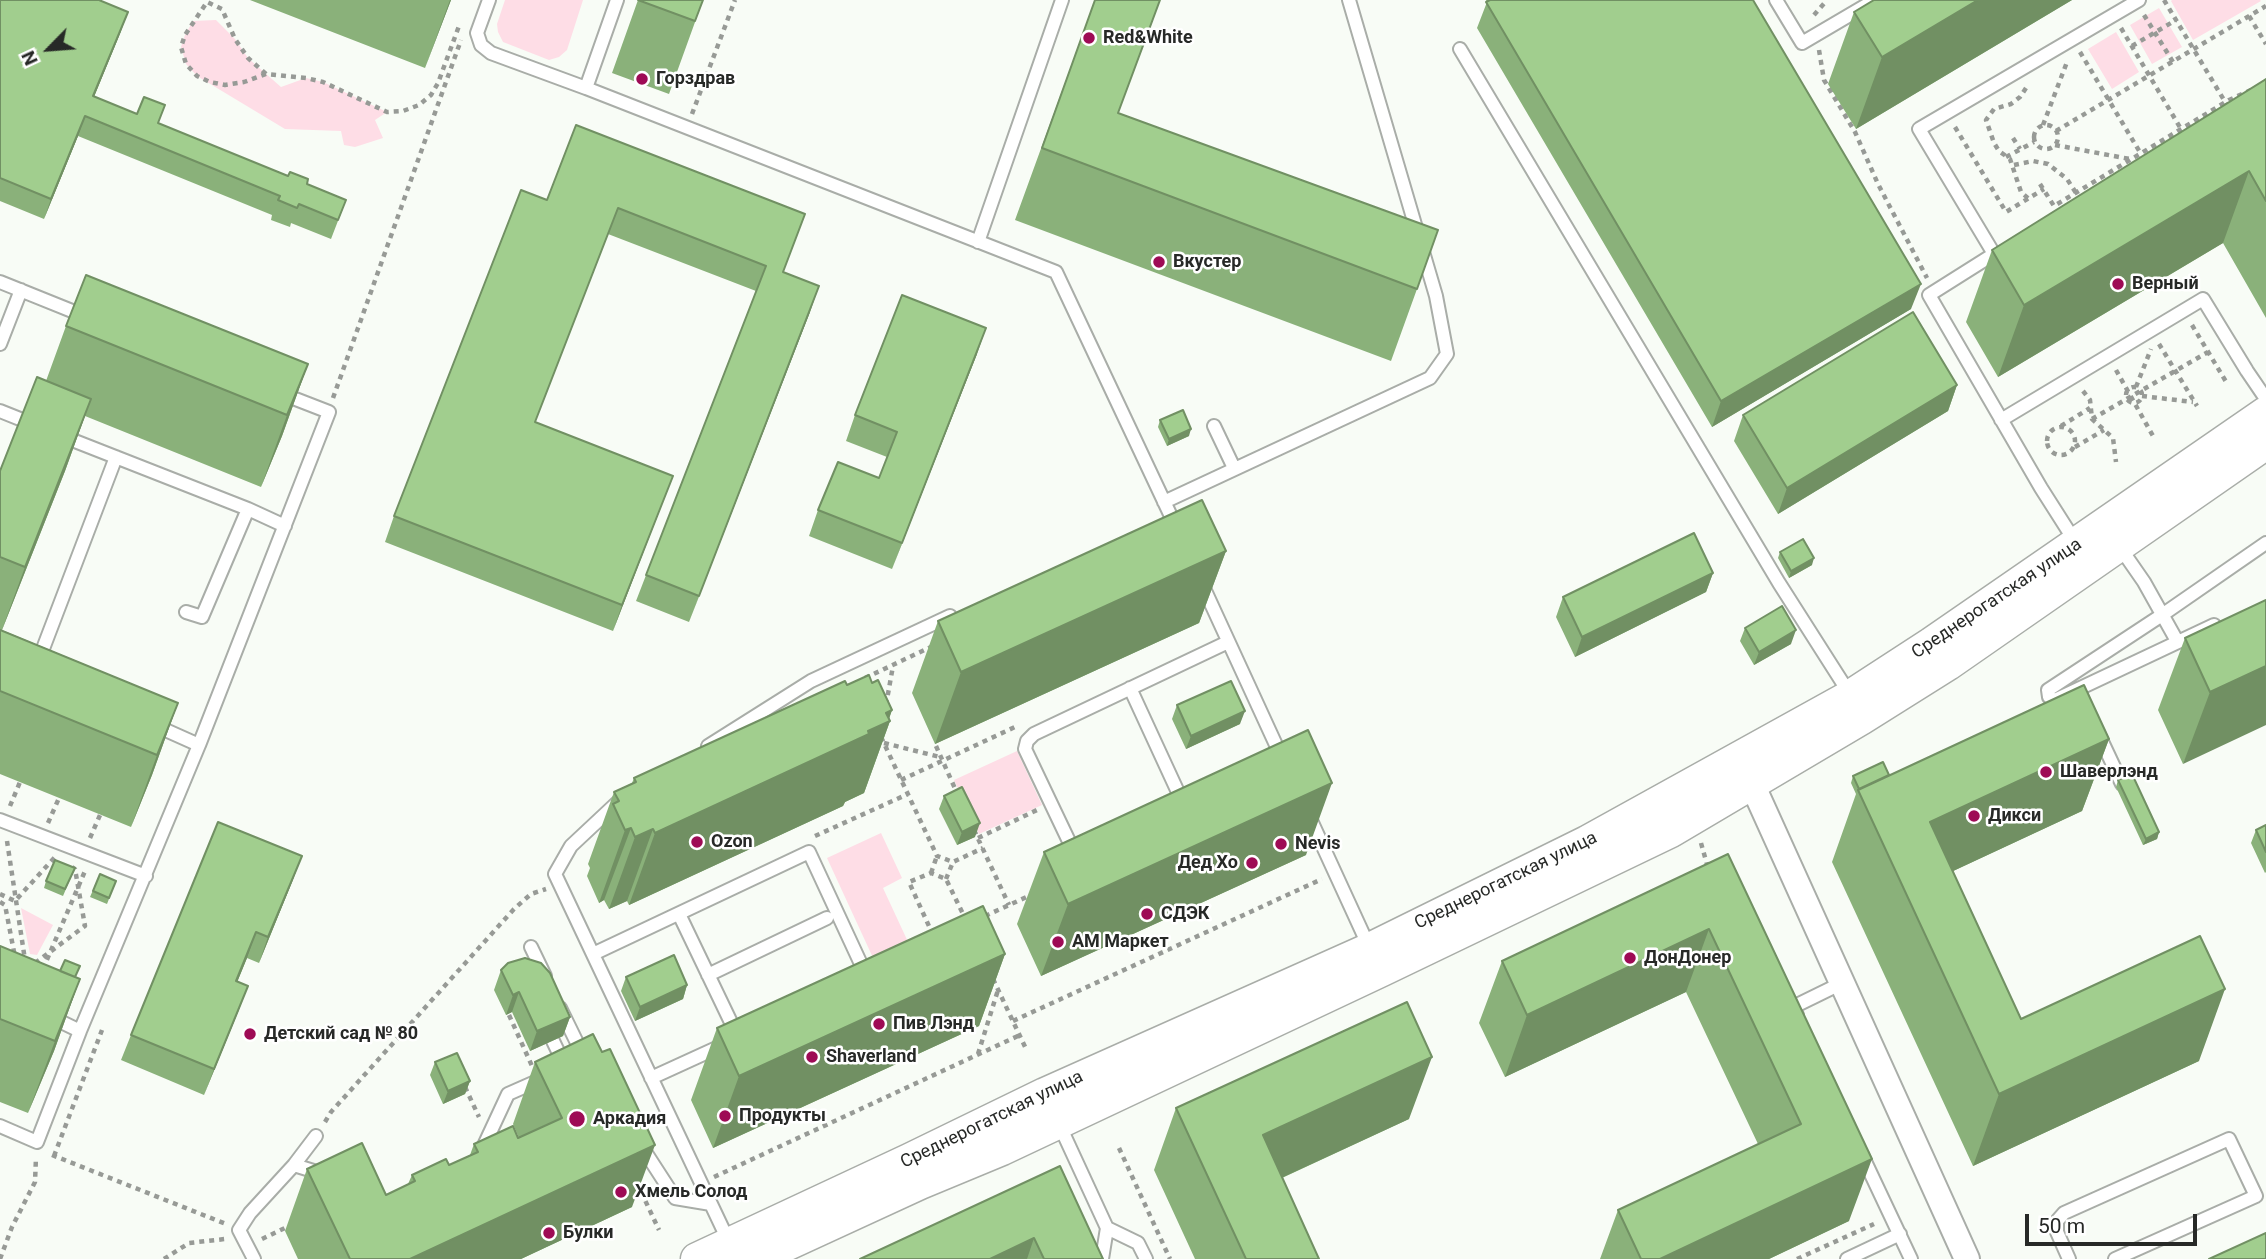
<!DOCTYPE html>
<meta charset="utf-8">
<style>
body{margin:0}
#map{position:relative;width:2266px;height:1259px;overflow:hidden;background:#f8fcf6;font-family:Roboto,sans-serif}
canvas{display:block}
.north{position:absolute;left:14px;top:14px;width:70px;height:70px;-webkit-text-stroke:5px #fff;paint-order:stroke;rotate:245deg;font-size:19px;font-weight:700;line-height:28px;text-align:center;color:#272927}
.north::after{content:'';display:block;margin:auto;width:24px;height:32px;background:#272927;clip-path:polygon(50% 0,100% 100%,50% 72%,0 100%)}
.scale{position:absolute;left:2025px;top:1214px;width:172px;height:32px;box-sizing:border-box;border:4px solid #272927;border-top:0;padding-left:9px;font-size:21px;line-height:24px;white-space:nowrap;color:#272927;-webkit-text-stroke:5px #fff;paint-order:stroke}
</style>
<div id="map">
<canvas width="2266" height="1259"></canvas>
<div class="north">N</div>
<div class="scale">50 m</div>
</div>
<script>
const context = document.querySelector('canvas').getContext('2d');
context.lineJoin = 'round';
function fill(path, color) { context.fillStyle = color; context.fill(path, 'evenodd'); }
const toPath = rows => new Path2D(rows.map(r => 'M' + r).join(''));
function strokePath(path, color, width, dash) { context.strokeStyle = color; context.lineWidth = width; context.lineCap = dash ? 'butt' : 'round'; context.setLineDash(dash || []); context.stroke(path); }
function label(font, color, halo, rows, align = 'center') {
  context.font = font + ' Roboto,sans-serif'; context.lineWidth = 5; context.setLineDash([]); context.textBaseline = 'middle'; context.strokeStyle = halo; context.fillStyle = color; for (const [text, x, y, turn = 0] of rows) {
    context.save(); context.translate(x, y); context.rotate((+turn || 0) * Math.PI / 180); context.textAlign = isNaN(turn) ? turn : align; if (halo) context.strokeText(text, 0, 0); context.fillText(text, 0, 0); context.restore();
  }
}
fill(toPath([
 [505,0,583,0,567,50,559,57,549,60,503,42,498,32,497,24],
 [2172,0,2260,0,2261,1,2193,40,2171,1],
 [2159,8,2182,47,2152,64,2130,25],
 [216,20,235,39,248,58,281,87,306,78,323,82,387,112,375,120,383,138,355,147,344,145,341,131,285,129,197,76,186,64,181,47,185,35,193,21],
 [2116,32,2139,72,2112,89,2088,49],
 [1017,751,1042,805,979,834,954,780],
 [881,833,902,878,883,888,909,944,874,960,827,858],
 [21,908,53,925,37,955,30,954]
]), '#fedde6');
const service = toPath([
 [489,0,477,33,481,45,491,53,586,88],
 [617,0,586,88,1056,272,1177,529],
 [1776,0,1802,43,1875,0],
 [1460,49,1779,583,1851,696],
 [978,242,1062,0],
 [0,282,87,317],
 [0,344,21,290],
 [0,411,35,425],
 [2001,420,2203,299,2247,371,2266,399],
 [1214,426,1234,468],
 [62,436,248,509,202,617,186,612],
 [1164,502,1430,378,1447,354,1436,296,1349,0],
 [248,509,285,526],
 [2076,543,2041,488,1929,295,1994,254,1919,129,2139,0],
 [2119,546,2144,582,2177,641],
 [1202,584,1282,758],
 [2214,625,2055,700,2049,697,2048,690,2162,615,2266,543],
 [35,659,41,654,116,457],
 [1130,688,1183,803],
 [152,724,199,745],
 [2098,733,2122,784],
 [708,746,811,681,950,616],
 [618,802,571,846,555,874,737,1259],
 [1309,816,1370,949],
 [0,820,146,876],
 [1075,854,1025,749,1027,741,1034,734,1228,642],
 [679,914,738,1037],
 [531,947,545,976],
 [593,954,809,852,867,977],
 [708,975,827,918],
 [560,1008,583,1055],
 [1797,1015,1793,1007,1842,983],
 [49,1016,80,1031],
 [553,1041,565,1066],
 [651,1078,721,1046],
 [1059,1124,1107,1228,1102,1259],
 [0,1126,37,1142,80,1031,199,745,329,412,280,393],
 [642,1147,675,1198,711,1204],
 [481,1152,508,1094,542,1079],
 [1862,1155,1911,1259],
 [294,1165,323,1174],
 [1107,1228,1138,1243,1146,1259],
 [254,1259,239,1230,250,1213,294,1165,316,1136],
 [1847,1259,1900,1234],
 [2069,1259,2057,1232,2057,1221,2064,1213,2229,1139,2256,1196,2115,1259]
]);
const minor = toPath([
 [1752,784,1967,1259]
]);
const tertiary = toPath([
 [697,1259,909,1160,1045,1094,1370,949,1587,842,1851,696,1931,644,2266,413],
 [755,1259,920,1183,1002,1149,1382,970,1671,831,1862,718,1948,664,2266,443]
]);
strokePath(service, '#a9ada8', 16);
strokePath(minor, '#a9ada8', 28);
strokePath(tertiary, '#a9ada8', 35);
strokePath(toPath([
 [2164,0,2227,105],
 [1814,15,1827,0],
 [2144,15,2173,62],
 [2249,16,2266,44],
 [2121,28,2181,129],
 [2132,46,2176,20],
 [1819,50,1824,80,1855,132,1878,184,1927,278],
 [2080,52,2141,154],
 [266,74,248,58,235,39,222,9,207,2,185,35,181,47,186,64,197,76,210,82,225,85,244,82,266,74,306,78,323,82,387,112,403,111,419,105,431,95,438,83,459,26],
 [2026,88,2020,97,2011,104,1994,109,1986,120,1994,143,1999,151,2010,159,2021,192,2029,199],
 [692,114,735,0],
 '2034 137a12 12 0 1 1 24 0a12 12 0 1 1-24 0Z',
 [2043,125,2067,62],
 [1955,127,2006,212,2044,189],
 [2056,131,2266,6],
 [2013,138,2020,149],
 [2055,145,2130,159],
 [2006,157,2034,142],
 [2014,165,2033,161,2048,164,2067,179,2076,193],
 [2040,184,2054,206,2229,100,2251,90],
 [2192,325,2228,385],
 [2159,344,2197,406],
 [2116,370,2153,436],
 '2126 395a8 8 0 1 1 16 0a8 8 0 1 1-16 0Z',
 [2136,387,2151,349],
 [2083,391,2090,400,2092,419,2113,438,2116,462],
 [2142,396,2193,402],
 [333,398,461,40],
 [2092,419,2208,352],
 [2061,426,2090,408],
 '2047 441a14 14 0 1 1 28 0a14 14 0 1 1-28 0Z',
 [2075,447,2104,430],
 [865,678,933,646],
 [886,705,893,666],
 [881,737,937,856,953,862,983,848],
 [884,743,940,757],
 [936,746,957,793],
 [901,780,1015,727],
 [10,806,20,782],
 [48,823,59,798],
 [974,830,1009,905],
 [815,836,908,794],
 [90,838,100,815],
 [978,838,1037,810],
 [7,841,25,960],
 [1701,843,1708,868],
 [931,873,937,856],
 [946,879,953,862],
 [0,894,15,901,55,857],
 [0,902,5,905,15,957],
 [985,916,1031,895],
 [933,935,909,882,931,873,946,879,966,920],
 [35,963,85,926,75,869,72,867],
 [43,969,85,871],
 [993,979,1027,1051],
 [509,1015,532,1066],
 [1013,1021,1322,879],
 [978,1054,998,990],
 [465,1087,479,1117],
 [325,1122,331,1112,514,909,531,894,546,889],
 [1119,1148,1170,1259],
 [52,1155,226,1224],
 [54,1156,102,1030],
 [714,1177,1020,1035],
 [637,1183,659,1230],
 [262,1239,289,1226],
 [0,1259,12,1227,35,1182,36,1157],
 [164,1259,189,1243,225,1239],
 [1797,1259,1874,1224]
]), '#979a96', 4.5, [5, 5]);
strokePath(service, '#fff', 12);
strokePath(minor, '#fff', 24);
strokePath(tertiary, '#fff', 32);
fill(toPath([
 [0,0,121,31,94,97,346,200,331,239,291,223,290,227,271,220,272,215,78,136,44,219,0,201],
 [250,0,451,0,425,68],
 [638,0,703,0,669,94,612,73],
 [1095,0,1118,113,1417,289,1391,361,1015,220],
 [1486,0,1753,0,1911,309,1712,427,1477,28,1487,2],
 [1874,0,2072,0,1856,129,1828,84,1854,12],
 [2266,79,2266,318,2223,243,1998,377,1966,322,1992,250],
 [547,200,805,214,783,272,810,312,689,622,636,601,756,291,608,234,535,422,673,476,613,631,385,542,394,516],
 [66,326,308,364,282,436,261,487,85,416,65,471,2,630,178,703,152,775,131,827,0,774,0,471,46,381],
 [977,354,892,569,809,536,818,510,879,478,887,457,846,441,855,415],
 [1957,385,1948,411,1778,514,1734,441,1743,415],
 [1160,420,1189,436,1167,446,1158,427],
 [1226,551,1199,623,935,744,912,693,938,621],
 [1780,552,1812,565,1789,578,1778,558],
 [1713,573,1706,592,1575,657,1556,617,1563,597],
 [2266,600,2183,764,2158,710,2185,638],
 [1745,628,1791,644,1754,665,1740,641],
 [872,683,892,710,889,718,890,721,864,793,845,802,843,806,629,905,627,901,609,909,604,900,599,903,587,876,590,868,588,864,614,792,632,783,634,778],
 [1177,705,1240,724,1186,749,1172,719],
 [2109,739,2082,811,1953,871,2021,1019,2199,1061,1973,1166,1832,862,1856,794,1851,783,1853,776,1889,775],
 [2118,780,2159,832,2157,839,2143,845,2116,787],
 [944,796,975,837,957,845,939,809],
 [2266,825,2266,872,2265,873,2251,843,2256,830],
 [1044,852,1306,855,1041,976,1017,924],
 [1728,854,1849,1221,1769,1259,1600,1259,1618,1210,1758,1144,1686,992,1505,1077,1479,1023,1502,961],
 [302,856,292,882,259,963,247,958,237,982,248,986,238,1012,204,1095,121,1060,131,1035],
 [75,868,63,896,44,888,46,881],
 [100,874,116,881,107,904,90,897],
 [0,946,80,979,54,1051,28,1113,0,1102],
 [1005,954,979,1026,713,1148,691,1100,717,1028],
 [501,970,570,1017,563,1036,530,1051,512,1012,506,1015,494,990],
 [626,977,687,985,683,999,635,1021,621,991],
 [435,1062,470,1081,465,1094,443,1104,430,1075],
 [535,1062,632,1207,521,1259,298,1259,285,1231,307,1169,386,1195,408,1184,412,1175,449,1165,470,1155,474,1144,519,1138,513,1124],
 [1176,1108,1409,1119,1282,1178,1319,1259,1195,1259,1154,1170],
 [1060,1166,1103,1259,860,1259]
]), '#8ab17a');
fill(toPath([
 [450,0,451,0,425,68],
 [1978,0,2072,0,1856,129,1882,57],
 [128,12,121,31,86,116,93,96],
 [85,116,78,136,44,219,51,199],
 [2249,171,2223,243,1998,377,2024,305],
 [1921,284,1911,309,1712,427,1721,401],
 [819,286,810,312,689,622,699,596],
 [986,328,977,354,892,569,902,543],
 [308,364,282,436,261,487,287,415],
 [1957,385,1948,411,1778,514,1787,488],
 [91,399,65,471,0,635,25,567],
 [1191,429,1189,436,1167,446,1169,439],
 [673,476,663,501,613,631,622,605],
 [1226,551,1199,623,935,744,961,672],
 [1814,558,1812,565,1789,578,1791,571],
 [1713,573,1706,592,1575,657,1582,637],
 [1796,630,1791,644,1754,665,1759,652],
 [2266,666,2266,725,2183,764,2210,692],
 [178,703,152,775,131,827,157,755],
 [892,710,888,722,890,721,864,793,845,802,843,806,629,905,655,833,868,731,886,713],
 [1245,711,1240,724,1186,749,1191,736],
 [2109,739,2082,811,1906,893,1930,822],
 [1332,783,1306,855,1041,976,1068,904],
 [980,823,975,837,957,845,962,832],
 [631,828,604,900,599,903,625,830],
 [653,829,627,901,609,909,635,837],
 [2159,832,2157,839,2143,845,2146,839],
 [302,856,292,882,259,963,268,937],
 [1709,929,1686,992,1505,1077,1527,1015],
 [256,932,247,958,227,1007,236,981],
 [1005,954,979,1026,713,1148,739,1076],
 [80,979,54,1051,28,1113,55,1041],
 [687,985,683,999,635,1021,640,1007],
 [248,986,238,1012,204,1095,214,1069],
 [2225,989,2199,1061,1973,1166,1999,1094],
 [519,992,512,1012,506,1015,513,995],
 [570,1017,563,1036,530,1051,537,1031],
 [1432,1057,1409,1119,1240,1197,1263,1135],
 [470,1081,465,1094,443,1104,448,1091],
 [655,1145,632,1207,521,1259,410,1259],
 [1872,1159,1849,1221,1769,1259,1660,1259],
 [1034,1238,1027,1259,990,1259]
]), '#719063');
const building = toPath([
 [0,0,99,0,128,12,93,96,137,114,144,97,165,105,158,123,288,176,290,172,308,179,307,184,346,200,338,220,299,204,297,208,278,200,280,196,85,116,51,199,0,178,0,0],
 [638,0,703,0,695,21,638,0],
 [1095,0,1160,0,1118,113,1438,230,1417,289,1042,148,1095,0],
 [1490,0,1753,0,1921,284,1721,401,1486,2,1490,0],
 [1874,0,1978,0,1882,57,1854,12,1874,0],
 [2266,79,2266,201,2249,171,2024,305,1992,250,2266,79],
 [576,125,805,214,783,272,819,286,699,596,646,575,766,266,618,208,535,422,673,476,622,605,394,516,521,190,547,200,576,125],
 [86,275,308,364,287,415,66,326,86,275],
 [902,295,986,328,902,543,818,510,838,462,879,478,897,432,855,415,902,295],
 [1913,312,1957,385,1787,488,1743,415,1913,312],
 [37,377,91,399,25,567,0,557,0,471,37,377],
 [1183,410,1191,429,1169,439,1160,420,1183,410],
 [1202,500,1226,551,961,672,938,621,1202,500],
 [1694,533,1713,573,1582,637,1563,597,1694,533],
 [1803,539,1814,558,1791,571,1780,552,1803,539],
 [2266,600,2266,666,2210,692,2185,638,2266,600],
 [1782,606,1796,630,1759,652,1745,628,1782,606],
 [0,630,178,703,157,755,0,691,0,630],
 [869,675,872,683,878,680,892,710,886,713,890,721,868,731,869,734,655,833,653,829,635,837,631,828,625,830,613,804,619,801,614,792,636,782,634,778,845,681,847,685,869,675],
 [1231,681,1245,711,1191,736,1177,705,1231,681],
 [2084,685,2109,739,1930,822,2021,1019,2200,936,2225,989,1999,1094,1858,790,2084,685],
 [1308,730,1332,783,1068,904,1044,852,1308,730],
 [1883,762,1889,775,1859,789,1853,776,1883,762],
 [2132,774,2159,832,2146,839,2118,780,2132,774],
 [962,787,980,823,962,832,944,796,962,787],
 [218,822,302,856,268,937,256,932,236,981,248,986,214,1069,131,1035,218,822],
 [2266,825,2266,852,2256,830,2266,825],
 [1728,854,1872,1159,1660,1259,1641,1259,1618,1210,1801,1124,1709,929,1527,1015,1502,961,1728,854],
 [55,860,75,868,65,889,46,881,55,860],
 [100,874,116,881,109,898,93,891,100,874],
 [983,906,1005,954,739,1076,717,1028,983,906],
 [0,946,80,979,55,1041,0,1019,0,946],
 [674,955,687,985,640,1007,626,977,674,955],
 [525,958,541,963,550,973,570,1017,537,1031,519,992,513,995,501,970,508,963,525,958],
 [65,960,80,966,75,977,60,971,65,960],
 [1407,1002,1432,1057,1263,1135,1319,1259,1246,1259,1176,1108,1407,1002],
 [593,1034,602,1052,610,1049,655,1145,410,1259,350,1259,307,1169,362,1143,386,1195,415,1181,412,1175,446,1159,449,1165,478,1152,474,1144,513,1126,518,1138,562,1118,535,1062,593,1034],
 [457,1053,470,1081,448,1091,435,1062,457,1053],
 [1060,1166,1103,1259,1044,1259,1034,1238,990,1259,860,1259,1060,1166],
 [2266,1233,2266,1259,2209,1259,2266,1233]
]);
fill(building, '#a1ce8e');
strokePath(building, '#719063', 2);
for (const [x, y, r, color] of [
 [1089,38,7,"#9e0b55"],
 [642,79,7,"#9e0b55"],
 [1159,262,7,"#9e0b55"],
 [2118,284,7,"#9e0b55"],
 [2046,772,7,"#9e0b55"],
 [1974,816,7,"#9e0b55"],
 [697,842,7,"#9e0b55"],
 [1281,844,7,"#9e0b55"],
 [1252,863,7,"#9e0b55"],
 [1147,914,7,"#9e0b55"],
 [1058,942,7,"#9e0b55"],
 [1630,958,7,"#9e0b55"],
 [879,1024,7,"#9e0b55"],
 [250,1034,7,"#9e0b55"],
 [812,1057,7,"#9e0b55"],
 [725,1116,7,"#9e0b55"],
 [577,1119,9,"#9e0b55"],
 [621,1192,7,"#9e0b55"],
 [549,1233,7,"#9e0b55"]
]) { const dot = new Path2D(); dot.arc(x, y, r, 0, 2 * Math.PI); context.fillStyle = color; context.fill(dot); strokePath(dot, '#fff', 2.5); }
label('bold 18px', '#272927', '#fff', [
 ["Red&White",1103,38],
 ["Горздрав",656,79],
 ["Вкустер",1173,262],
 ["Верный",2132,284],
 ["Шаверлэнд",2060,772],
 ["Дикси",1988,816],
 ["Ozon",711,842],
 ["Nevis",1295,844],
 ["Дед Хо",1238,863,"right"],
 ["СДЭК",1161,914],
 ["АМ Маркет",1072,942],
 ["ДонДонер",1644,958],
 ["Пив Лэнд",893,1024],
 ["Детский сад № 80",264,1034],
 ["Shaverland",826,1057],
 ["Продукты",739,1116],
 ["Аркадия",593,1119],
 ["Хмель Солод",635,1192],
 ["Булки",563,1233]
], 'left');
label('18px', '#272927', '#fff', [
 ["Среднерогатская улица",1997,599,-34],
 ["Среднерогатская улица",1506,881,-26],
 ["Среднерогатская улица",992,1120,-26]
]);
</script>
